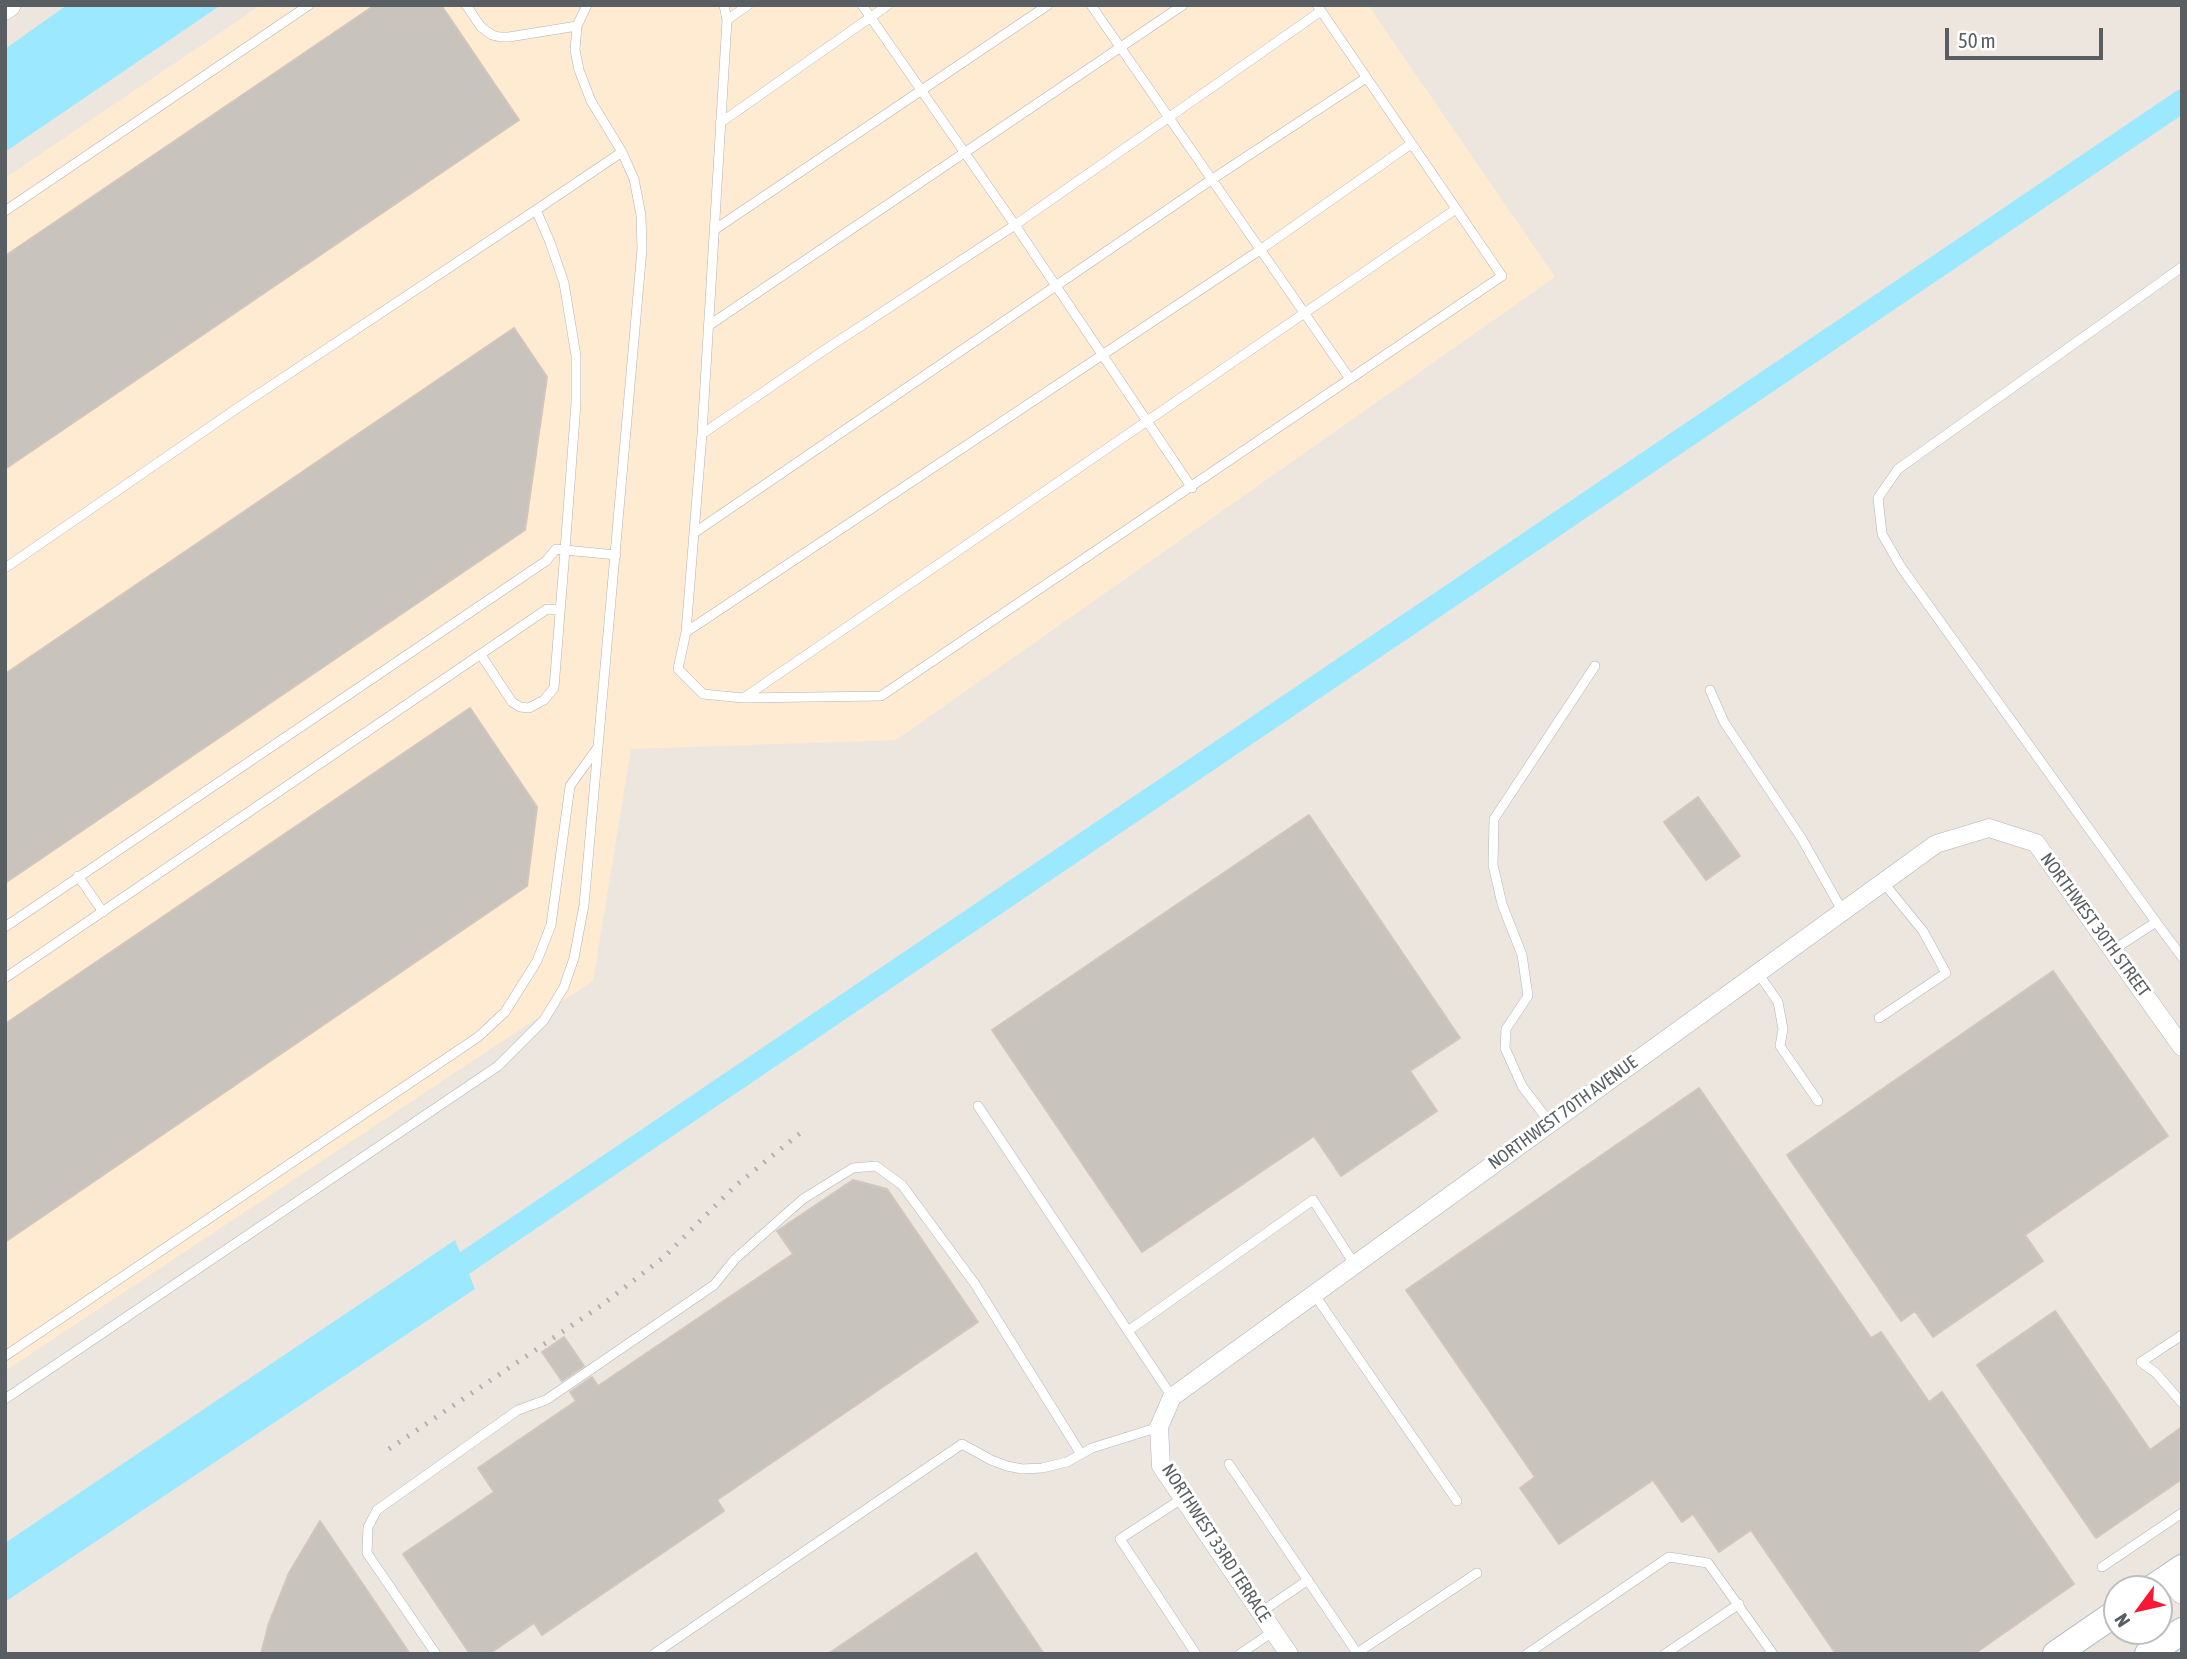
<!DOCTYPE html>
<style>
body{margin:0}
#map{position:relative;width:2187px;height:1659px;overflow:hidden;background:#ede6de;font-family:"Asap Condensed",sans-serif}
canvas{display:block}
.frame{position:absolute;inset:0;border:7px solid #585e61;pointer-events:none}
.north{position:absolute;left:2103px;top:1575px;width:70px;height:70px;box-sizing:border-box;background:#fff;border:2px solid #bcbfc0;border-radius:50%;rotate:237deg;font-size:19px;font-weight:700;line-height:28px;text-align:center;color:#585e61}
.north::after{content:'';display:block;margin:auto;width:24px;height:32px;background:#f81836;clip-path:polygon(50% 0,100% 100%,50% 72%,0 100%)}
.scale{position:absolute;left:1945px;top:28px;width:158px;height:32px;box-sizing:border-box;border:4px solid #585e61;border-top:0;padding-left:9px;font-size:21px;line-height:24px;white-space:nowrap;color:#585e61;-webkit-text-stroke:5px #fff;paint-order:stroke}
</style>
<div id="map">
<canvas width="2187" height="1659"></canvas>
<div class="frame"></div>
<div class="north">N</div>
<div class="scale">50 m</div>
</div>
<script>
const context = document.querySelector('canvas').getContext('2d');
context.lineJoin = 'round';
function fill(path, color) { context.fillStyle = color; context.fill(path, 'evenodd'); }
const toPath = rows => new Path2D(rows.map(r => 'M' + r).join(''));
function strokePath(path, color, width, dash) { context.strokeStyle = color; context.lineWidth = width; context.lineCap = dash ? 'butt' : 'round'; context.setLineDash(dash || []); context.stroke(path); }
function label(font, color, halo, rows, align = 'center') {
  context.font = font + ' "Asap Condensed",sans-serif'; context.lineWidth = 6; context.setLineDash([]); context.textBaseline = 'middle'; context.strokeStyle = halo; context.fillStyle = color; for (const [text, x, y, turn = 0] of rows) {
    context.save(); context.translate(x, y); context.rotate((+turn || 0) * Math.PI / 180); context.textAlign = isNaN(turn) ? turn : align; if (halo) context.strokeText(text, 0, 0); context.fillText(text, 0, 0); context.restore();
  }
}
fill(toPath([
 [261,5,1368,5,1555,277,896,740,631,749,593,981,5,1371,5,178]
]), '#ffebd1');
fill(toPath([
 [67,5,221,5,5,152,5,49],
 [455,1240,475,1289,5,1602,5,1543]
]), '#9ce9ff');
strokePath(toPath([
 [438,1281,2182,101]
]), '#9ce9ff', 23);
const building = toPath([
 [375,5,441,5,519,120,5,469,5,256,375,5],
 [514,328,547,377,525,530,5,883,5,674,514,328],
 [470,708,537,807,527,886,5,1242,5,1024,470,708],
 [1698,797,1740,856,1706,880,1664,822,1698,797],
 [1309,815,1460,1038,1410,1071,1437,1111,1341,1176,1314,1136,1142,1252,992,1030,1309,815],
 [2053,971,2168,1136,2025,1235,2043,1261,1933,1337,1915,1311,1901,1321,1787,1155,2053,971],
 [1699,1088,1871,1338,1881,1332,1929,1402,1942,1392,2074,1584,1974,1654,1836,1654,1751,1530,1719,1552,1693,1514,1682,1522,1653,1480,1559,1544,1520,1488,1535,1477,1406,1290,1699,1088],
 [853,1180,887,1189,978,1322,717,1500,724,1511,542,1635,534,1623,489,1654,470,1654,403,1554,494,1492,478,1468,576,1401,570,1392,592,1377,598,1386,793,1254,777,1231,853,1180],
 [2055,1311,2150,1450,2182,1427,2182,1479,2096,1538,1977,1365,2055,1311],
 [564,1337,584,1366,562,1381,542,1352,564,1337],
 [320,1521,410,1654,261,1654,269,1623,289,1573,320,1521],
 [976,1553,1044,1654,828,1654,976,1553]
]);
fill(building, '#c9c3bd');
strokePath(building, '#d2c6bc', 2);
const service = toPath([
 [466,5,481,27,492,35,500,37,509,37,577,26],
 [724,5,727,20,702,434,686,632,678,669,703,694,743,698,881,696,1502,276,1317,5],
 [1091,5,1350,379],
 [727,20,748,5],
 [720,123,888,5],
 [5,211,309,5],
 [714,230,1048,5],
 [708,326,1183,5],
 [702,434,823,351,1015,225,862,5],
 [1192,488,1015,225,1321,11],
 [694,533,1211,180,1366,78],
 [5,568,236,409,536,210],
 [686,632,1260,250,1411,144],
 [481,655,512,702,520,707,529,708,544,700,554,688,565,550,616,555],
 [1710,690,1724,722,1802,839,1843,912],
 [745,697,1456,209],
 [78,876,103,912],
 [2156,922,1901,567,1882,534,1878,498,1898,469,2182,267],
 [5,927,546,561,556,549,565,550,576,403,576,356,564,283,550,242,536,210,622,152],
 [2113,950,2156,922,2182,957],
 [1758,973,1778,1002,1783,1029,1780,1046,1818,1101],
 [5,978,547,609,558,610],
 [1879,1018,1946,973,1923,931,1883,882],
 [978,1106,1172,1397],
 [1550,1123,1522,1086,1505,1048,1506,1029,1528,996,1522,955,1502,904,1493,865,1494,819,1595,666],
 [1314,1294,1457,1501],
 [1128,1331,1313,1200,1355,1265],
 [2182,1335,2141,1362,2156,1373,2182,1403],
 [5,1356,478,1037,505,1012,537,961,551,925,570,786,598,747],
 [5,1399,498,1066,544,1020,564,987,574,958,584,905,642,249,641,215,634,179,622,152,591,101,579,70,575,50,577,26,587,5],
 [1229,1464,1357,1653,1477,1573],
 [1183,1498,1120,1539,1196,1654],
 [2102,1567,2182,1513],
 [1261,1612,1308,1580],
 [436,1654,367,1553,368,1527,377,1510,518,1410,546,1400,714,1285,735,1259,803,1199,853,1168,876,1166,902,1185,975,1284,1081,1454],
 [654,1654,962,1444,991,1460,1007,1466,1022,1469,1042,1468,1067,1462,1092,1448,1159,1427],
 [1240,1654,1274,1631],
 [1527,1654,1669,1557,1708,1563,1773,1654],
 [1665,1654,1739,1604]
]);
const minor = toPath([
 [1289,1654,1161,1466,1159,1427,1172,1397,1936,844,1989,828,2036,843,2182,1047]
]);
const tertiary = toPath([
 [5,8,9,5],
 [2170,1576,2182,1592]
]);
const secondary = toPath([
 [2151,1589,2182,1568],
 [2056,1654,2117,1612],
 [2148,1654,2182,1631]
]);
strokePath(service, '#b0b4b8', 10);
strokePath(minor, '#b0b4b8', 19);
strokePath(tertiary, '#b0b4b8', 24);
strokePath(secondary, '#b0b7bb', 28);
strokePath(service, '#fff', 9);
strokePath(minor, '#fff', 18);
strokePath(tertiary, '#fff', 23);
strokePath(secondary, '#fff', 26);
strokePath(toPath([
 [389,1449,602,1305,664,1257,734,1187,804,1130]
]), '#afb0b1', 5, [2, 9]);
label('18px', '#585e61', '#fff', [
 ["NORTHWEST 30TH STREET",2095,925,54],
 ["NORTHWEST 70TH AVENUE",1563,1113,-36],
 ["NORTHWEST 33RD TERRACE",1216,1543,57]
]);
</script>
